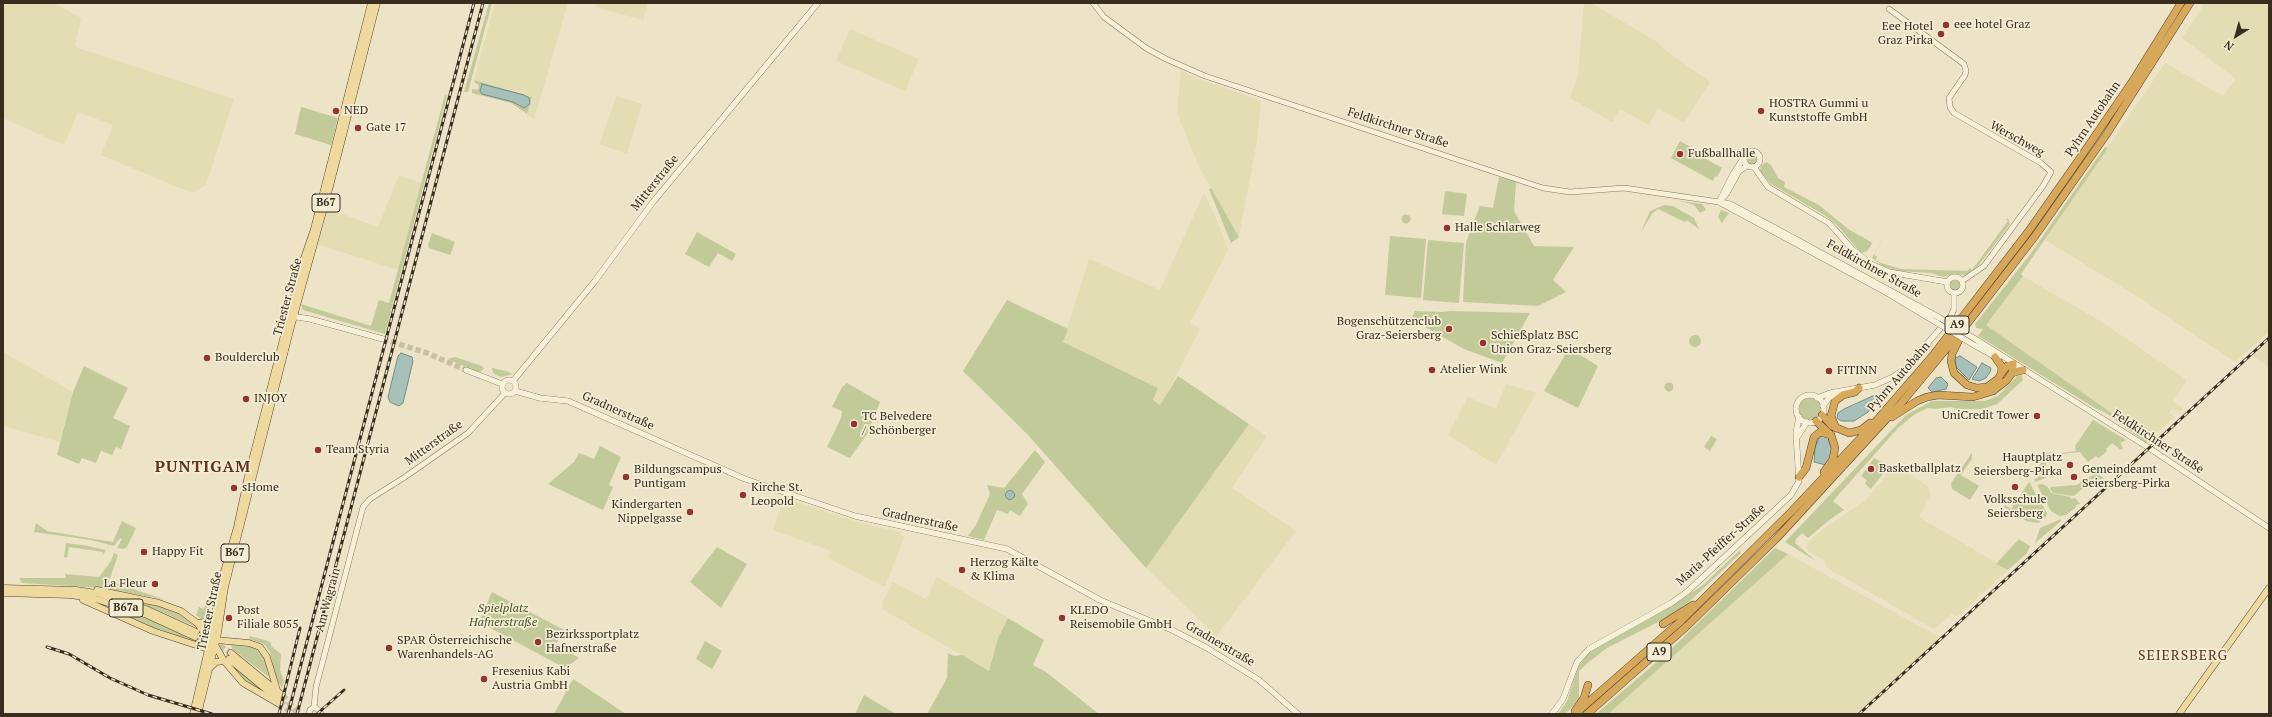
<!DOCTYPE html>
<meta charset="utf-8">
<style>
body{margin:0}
#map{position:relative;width:2272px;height:717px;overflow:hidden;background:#ede3c6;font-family:"PT Serif",serif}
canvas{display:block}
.frame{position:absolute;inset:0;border:4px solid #382d1f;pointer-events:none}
.north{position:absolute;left:2216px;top:16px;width:40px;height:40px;-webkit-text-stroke:3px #f4edd5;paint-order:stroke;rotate:217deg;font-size:11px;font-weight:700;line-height:16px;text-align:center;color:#382d1f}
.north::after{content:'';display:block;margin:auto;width:14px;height:18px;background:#382d1f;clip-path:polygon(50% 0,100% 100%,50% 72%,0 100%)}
</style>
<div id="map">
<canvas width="2272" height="717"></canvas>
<div class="frame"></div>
<div class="north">N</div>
</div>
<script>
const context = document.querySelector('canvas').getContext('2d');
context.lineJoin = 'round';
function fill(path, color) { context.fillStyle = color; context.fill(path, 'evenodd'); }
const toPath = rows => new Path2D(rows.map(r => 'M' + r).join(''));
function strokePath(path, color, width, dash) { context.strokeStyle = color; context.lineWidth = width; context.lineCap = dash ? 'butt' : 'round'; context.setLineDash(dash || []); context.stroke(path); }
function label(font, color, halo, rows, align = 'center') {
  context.font = font + ' "PT Serif",serif'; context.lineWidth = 3.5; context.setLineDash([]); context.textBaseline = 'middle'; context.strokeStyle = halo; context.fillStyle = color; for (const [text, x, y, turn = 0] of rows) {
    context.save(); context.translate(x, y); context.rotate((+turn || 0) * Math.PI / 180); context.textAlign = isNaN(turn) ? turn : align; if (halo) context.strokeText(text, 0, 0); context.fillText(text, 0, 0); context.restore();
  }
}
fill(toPath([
 [3,3,54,3,81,18,75,46,78,48,234,99,206,185,192,193,101,155,113,125,78,112,64,145,3,118],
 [495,3,568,3,534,119,527,114,532,97,474,80],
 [596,3,648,3,643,20,595,7],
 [1584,3,1591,3,1659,43,1662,48,1710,82,1684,123,1658,108,1649,125,1620,109,1612,122,1570,98,1578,75],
 [2205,3,2269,3,2269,332,2235,362,2140,298,2045,240,2165,63,2223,96,2236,79,2182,38],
 [850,29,919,59,905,91,836,61],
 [1181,70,1191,76,1261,101,1257,141,1239,237,1200,169,1177,113],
 [617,96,642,104,627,154,599,144],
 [399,175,422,183,398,270,317,244,328,209,378,227],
 [1204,193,1217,220,1228,250,1190,323,1200,329,1161,405,1153,400,1158,388,1063,342,1089,259,1160,290],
 [2023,276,2100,321,2187,380,2173,401,2183,409,2179,413,2173,408,2169,413,2175,417,2154,435,2144,436,1986,325],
 [2269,342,2269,367,2253,356],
 [3,352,73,392,60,442,3,426],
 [1506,384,1536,393,1496,465,1448,435,1468,397,1496,409],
 [1249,424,1267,436,1232,488,1296,531,1215,638,1212,632,1146,568],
 [1895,465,1928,486,1931,494,1919,517,2008,570,1957,617,1952,614,1934,629,1826,567,1825,561,1808,551,1806,547,1807,543,1823,529,1866,500],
 [784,498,864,524,900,532,904,538,885,587,828,558,831,551,773,530],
 [1788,554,1941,638,1856,714,1608,714],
 [937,577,1008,618,998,638,989,671,884,610,882,603,893,582,926,599]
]), '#e2ddb3');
fill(toPath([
 [489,3,492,3,468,92,464,92],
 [474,80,532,97,527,114,511,103,472,93,472,89,478,90,479,85,475,83],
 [445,95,447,96,385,334,303,310,301,304,371,326,379,300,389,303],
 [301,107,338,118,331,145,295,134],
 [1680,141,1691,147,1690,150,1722,168,1717,177,1715,176,1713,181,1671,158],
 [2105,147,2108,148,2021,274,2023,276,1986,325,2140,433,2151,437,2146,443,2106,413,2095,408,1978,336,1983,329,1976,328,1975,324,2029,256],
 '1746 159a6 6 0 1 1 12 0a6 6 0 1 1-12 0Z',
 [1767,162,1771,165,1778,178,1785,182,1784,187,1819,205,1848,229,1871,242,1872,244,1867,251,1861,253,1837,225,1826,216,1771,184,1760,171,1761,165],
 [1499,177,1516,182,1514,211,1534,246,1574,247,1553,280,1566,292,1538,306,1463,302,1466,242,1480,206,1493,208],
 [1211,188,1239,237,1231,243,1209,189],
 [1445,191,1467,194,1464,216,1442,214],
 [1681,201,1702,204,1706,210,1700,213,1694,205],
 [1664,205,1673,206,1694,218,1699,229,1687,220,1685,222,1658,209,1652,214,1641,232,1650,211],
 [1721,210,1729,213,1722,223,1718,217],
 '1401.5 219a4.5 4.5 0 1 1 9 0a4.5 4.5 0 1 1-9 0Z',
 [2008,218,2010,224,1995,244,1978,266,1966,275,1953,274,1943,277,1931,273,1897,271,1883,266,1872,258,1886,233,1874,255,1877,257,1876,260,1881,263,1901,269,1968,271,1969,268,1972,270,2008,221,2006,219],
 [697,232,736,254,732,261,718,253,709,267,685,254],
 [432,233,455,242,450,255,429,248,428,245],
 [1390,236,1426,239,1421,298,1385,295],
 [1428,240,1464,243,1459,303,1423,300],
 '1949 285a6 6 0 1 1 12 0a6 6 0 1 1-12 0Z',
 [1007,300,1068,329,1063,342,1158,388,1153,400,1160,405,1178,376,1249,424,1146,568,1028,435,963,371],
 [1415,311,1443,312,1451,311,1530,313,1502,363,1464,349,1411,319],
 '1689 341a6 6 0 1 1 12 0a6 6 0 1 1-12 0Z',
 [1569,348,1598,366,1578,408,1544,391],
 [455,357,482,366,484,369,480,372,475,371,448,359],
 [84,366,128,388,113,418,130,426,121,449,116,447,112,455,101,451,96,463,82,458,79,464,57,455,73,392],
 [492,368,506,371,513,374,501,377,493,373],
 [2021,375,2023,380,1997,404,1983,409,1957,409,1951,407,1936,409,1928,408,1915,414,1898,428,1833,501,1844,510,1828,521,1808,538,1802,533,1796,539,1795,543,1816,561,1785,542,1906,415,1932,401,1985,401,1998,396,2017,376],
 '1664.5 387a4.5 4.5 0 1 1 9 0a4.5 4.5 0 1 1-9 0Z',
 [847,383,880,402,867,434,850,458,827,447,841,418,842,411,832,407,842,387],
 '1799 409a11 11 0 1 1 22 0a11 11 0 1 1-22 0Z',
 [2093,420,2126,440,2120,443,2123,448,2121,450,2112,443,2106,449,2107,451,2104,454,2098,458,2096,456,2088,462,2080,452,2062,454,2062,453,2076,451,2075,446],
 [1711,436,1717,439,1710,451,1704,447],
 [600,446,621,457,609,485,613,487,603,510,548,484,574,462,579,453,594,459],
 [1035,450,1045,462,1022,494,1028,504,1020,516,1010,510,1008,514,997,510,984,540,968,536,976,525,990,494,987,485,1004,488],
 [2051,452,2045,458,2048,474,2045,476,2046,478,2035,482,2034,479,2038,478,2036,471,2041,463,2036,460,2034,462,2033,458,2021,461,2021,459],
 [1972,453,1972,459,1961,475,1979,486,1970,500,1952,489,1951,483],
 [1874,458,1889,466,1871,489,1865,484,1867,480,1861,476],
 [2097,473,2098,475,2074,496,2053,493,2050,489,2051,487,2076,485],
 [2099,475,2103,478,2092,488,2088,485],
 [2029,482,2047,513,2046,517,2038,523,2026,521,2004,507,2005,505,2011,509],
 [2042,484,2048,487,2051,493,2070,497,2071,499,2075,498,2080,504,2076,505,2075,508,2066,515,2059,516,2051,511,2037,485],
 [2061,519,2061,521,2035,543,2040,528],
 [122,521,136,528,127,547,123,549,117,548,122,539,120,538,114,546,91,540,34,532,36,523,47,531,113,542],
 [2019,539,2030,546,2027,553,2008,570,1996,564],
 [66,543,88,546,106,550,102,556,103,552,69,547,67,558,64,557],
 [717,547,747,564,721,608,690,582],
 [1775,548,1788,554,1608,714,1596,714,1665,655],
 [1740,550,1741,553,1688,603,1664,619,1607,648,1590,661,1579,671,1579,700,1565,714,1558,714,1567,701,1578,667,1589,652,1684,598,1703,585],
 [114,553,118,555,109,581,166,600,105,588,22,583,20,580,20,578,66,578,65,574,99,577,111,561],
 [214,588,209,614,206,619,201,619,196,615,199,607,204,609,211,589],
 [492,592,564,630,556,644,579,658,565,668,479,622],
 [121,598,154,604,179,614,197,626,203,635,202,644,151,628,116,611,117,609,148,619,195,640,196,627,148,606],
 [1008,618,1044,640,1033,665,1046,672,1099,714,927,714,947,678,948,653,954,656,962,655,989,671,998,638],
 [250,636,268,641,271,643,271,646,281,654,280,670,284,681,282,688,276,678,270,652,264,644,249,639],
 [705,641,722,651,712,669,696,659],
 [231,645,249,646,258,649,264,657,269,677,232,649],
 [230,663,269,696,243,681,233,669],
 [573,679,587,688,626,714,554,714],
 [864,695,896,714,855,714]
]), '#c2ca9a');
const water = toPath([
 [482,84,524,95,529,98,530,104,524,108,513,102,482,94,480,91,482,84],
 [401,353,412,357,413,361,403,403,399,406,390,402,388,397,398,356,401,353],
 [1960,356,1977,367,1969,380,1956,367,1955,358,1960,356],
 [1982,363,1991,368,1990,372,1986,378,1979,381,1972,379,1982,363],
 [1941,377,1948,384,1946,389,1932,392,1928,388,1936,378,1941,377],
 [1875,395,1881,398,1868,412,1854,421,1841,421,1837,418,1838,413,1844,409,1875,395],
 [1823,436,1828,438,1832,450,1831,456,1826,465,1814,462,1815,448,1819,437,1823,436],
 '1005.5 495a4.5 4.5 0 1 1 9 0a4.5 4.5 0 1 1-9 0Z'
]);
fill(water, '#a7c0ba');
strokePath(water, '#6e8e88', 1);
strokePath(toPath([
 [383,339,427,353,466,370]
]), '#c9bfa5', 5.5, [5.5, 3]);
strokePath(toPath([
 [196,632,231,653],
 [195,637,229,659],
 [282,695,299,714],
 [280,701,292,714]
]), '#c9bfa5', 6, [6, 3]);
const tertiary = toPath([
 [1093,3,1104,17,1146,48,1166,59,1205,76,1543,188,1570,192,1624,188,1719,202],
 [1889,9,1964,64,1966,71,1965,75,1949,98,1950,107,1954,113,2041,163,2051,172,2043,186,1984,266,1962,281],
 [314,707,316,687,363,507,370,499,405,477,468,433,505,393],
 [314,707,319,710,321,714],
 [309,714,310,710,314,707]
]);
const secondary = toPath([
 '1744 159a8 8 0 1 1 16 0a8 8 0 1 1-16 0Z',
 [1754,167,1768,187,1829,223,1853,250,1871,264,1889,272,1947,282],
 [1721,200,1727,193,1739,171,1747,166],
 [1719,202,1730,204,1788,235,1940,318],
 [1719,202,1733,174,1743,159],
 [1721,203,1882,290,1937,323],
 '1947 285a8 8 0 1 1 16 0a8 8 0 1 1-16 0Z',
 [291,316,310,319,383,339],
 [1977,340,2149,448,2269,528],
 [1974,345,1998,358],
 [466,370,502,384],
 '502 387a7 7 0 1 1 14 0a7 7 0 1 1-14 0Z',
 [513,381,595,281,653,202,818,3],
 [515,391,540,398,568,401,745,479,855,516,1007,549,1100,600,1172,630,1207,648,1259,680,1298,714],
 '1796 409a14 14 0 1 1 28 0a14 14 0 1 1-28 0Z',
 [1817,398,1830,393,1875,385,1893,377,1906,368,1951,316,1954,309,1954,293],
 [1823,406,1829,398,1839,392],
 [1798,436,1807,422],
 [1552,714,1563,699,1577,662,1589,649,1673,602,1688,591,1791,495,1799,481,1796,433,1799,417]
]);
const primary = toPath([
 [3,588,76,590,96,593,146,609,196,632],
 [97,590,159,603,181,611,197,623,210,641],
 [3,593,70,595,92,598,147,615,195,637],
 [83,600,153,631,208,649],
 [197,623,206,622,212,614],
 [216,640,249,643,260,647,267,657,277,690],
 [214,643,224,661],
 [231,653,282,695],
 [229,659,280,701],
 [210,668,216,662,224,661,243,683,279,704],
 [193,714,212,632,220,585,237,527,247,480,303,261,314,229,371,3],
 [198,714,218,633,225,587,291,327,329,190,377,3],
 [2179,714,2269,588]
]);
const motorway = toPath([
 [1959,340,1952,354,1951,361,1954,373,1967,385,1977,388,1987,387,1998,379,2001,374,2002,367,1995,357],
 [2012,373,2023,370],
 [1822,415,1832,426,1849,433,1861,430,1870,423],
 [1892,417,1917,401,1927,397,1938,395,1973,397,1993,391,2007,380,2012,373,2013,364,2007,366,2001,374],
 [1816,421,1831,435,1835,448,1833,459,1824,472],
 [1836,428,1831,416,1835,401,1843,395,1855,392,1859,388],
 [1799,477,1806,468,1814,437,1820,432,1831,435],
 [1663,624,1693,605],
 [1575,711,1584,698,1588,685],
 [1575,714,1681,621,1792,511,1870,428,1934,354,2028,232,2080,158,2132,82,2181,3],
 [1587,714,1687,626,1777,538,1903,401,1967,324,2035,236,2106,135,2190,3]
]);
strokePath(tertiary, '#87755c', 6);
strokePath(secondary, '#69573f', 6);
strokePath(primary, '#554330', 7);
strokePath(motorway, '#554330', 8);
strokePath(tertiary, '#f7f0d9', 5);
strokePath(secondary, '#f7f0d9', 5.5);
strokePath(primary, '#eeda9f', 6);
strokePath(motorway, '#d8a85a', 7);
const rail = toPath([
 [47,647,69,654,110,678,148,695,212,714],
 [279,714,300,628],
 [288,714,474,3],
 [297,714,483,3],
 [317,714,344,690],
 [1859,714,2269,338]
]);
strokePath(rail, '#382d1f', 3);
strokePath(rail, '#f4edd5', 1.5, [4.5]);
const secondaryBridge = toPath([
 [1940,318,1977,340],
 [1937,323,1974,345]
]);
strokePath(secondaryBridge, '#69573f', 6, []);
strokePath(secondaryBridge, '#f7f0d9', 5.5);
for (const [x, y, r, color] of [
 [1946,25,4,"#94342f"],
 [1941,34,4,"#94342f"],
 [336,111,4,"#94342f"],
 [1761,111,4,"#94342f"],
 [358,128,4,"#94342f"],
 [1680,154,4,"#94342f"],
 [1447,228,4,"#94342f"],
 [1449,329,4,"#94342f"],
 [1483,343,4,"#94342f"],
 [207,358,4,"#94342f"],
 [1432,370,4,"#94342f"],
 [1829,371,4,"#94342f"],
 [246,399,4,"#94342f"],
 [2037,416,4,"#94342f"],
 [854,424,4,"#94342f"],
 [318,450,4,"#94342f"],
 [2070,465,4,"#94342f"],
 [1871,469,4,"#94342f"],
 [626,477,4,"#94342f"],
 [2074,477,4,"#94342f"],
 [2015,487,4,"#94342f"],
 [234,488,4,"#94342f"],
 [743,495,4,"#94342f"],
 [690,512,4,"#94342f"],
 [144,552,4,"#94342f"],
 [962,570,4,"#94342f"],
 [155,584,4,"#94342f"],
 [229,618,4,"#94342f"],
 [1062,618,4,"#94342f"],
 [538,642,4,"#94342f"],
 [389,648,4,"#94342f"],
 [484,679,4,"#94342f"]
]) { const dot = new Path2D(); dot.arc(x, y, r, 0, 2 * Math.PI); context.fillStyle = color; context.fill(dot); strokePath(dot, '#f4edd5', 1.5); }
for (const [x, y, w] of [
 [326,203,28],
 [1957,325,24],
 [235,553,28],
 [126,608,34],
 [1659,652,24]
]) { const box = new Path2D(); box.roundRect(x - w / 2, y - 9, w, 18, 3); context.fillStyle = '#f4edd5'; context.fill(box); strokePath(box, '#382d1f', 1); }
label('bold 11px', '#382d1f', null, [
 ["B67",326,203],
 ["A9",1957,325],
 ["B67",235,553],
 ["B67a",126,608],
 ["A9",1659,652]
]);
label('12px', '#382d1f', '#f4edd5', [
 ["eee hotel Graz",1954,25],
 ["Eee Hotel",1933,27,"right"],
 ["Graz Pirka",1933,41,"right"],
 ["HOSTRA Gummi u",1769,104],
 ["Kunststoffe GmbH",1769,118],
 ["NED",344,111],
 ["Gate 17",366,128],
 ["Fußballhalle",1688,154],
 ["Halle Schlarweg",1455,228],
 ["Bogenschützenclub",1441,322,"right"],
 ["Graz-Seiersberg",1441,336,"right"],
 ["Schießplatz BSC",1491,336],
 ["Union Graz-Seiersberg",1491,350],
 ["Boulderclub",215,358],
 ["Atelier Wink",1440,370],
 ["FITINN",1837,371],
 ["INJOY",254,399],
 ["UniCredit Tower",2029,416,"right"],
 ["TC Belvedere",862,417],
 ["/ Schönberger",862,431],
 ["Team Styria",326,450],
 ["Hauptplatz",2062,458,"right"],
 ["Seiersberg-Pirka",2062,472,"right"],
 ["Basketballplatz",1879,469],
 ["Bildungscampus",634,470],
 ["Puntigam",634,484],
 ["Gemeindeamt",2082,470],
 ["Seiersberg-Pirka",2082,484],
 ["sHome",242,488],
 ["Kirche St.",751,488],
 ["Leopold",751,502],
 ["Volksschule",2015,500,"center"],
 ["Seiersberg",2015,514,"center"],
 ["Kindergarten",682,505,"right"],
 ["Nippelgasse",682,519,"right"],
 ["Happy Fit",152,552],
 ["Herzog Kälte",970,563],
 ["& Klima",970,577],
 ["La Fleur",147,584,"right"],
 ["Post",237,611],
 ["Filiale 8055",237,625],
 ["KLEDO",1070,611],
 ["Reisemobile GmbH",1070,625],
 ["Bezirkssportplatz",546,635],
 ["Hafnerstraße",546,649],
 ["SPAR Österreichische",397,641],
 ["Warenhandels-AG",397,655],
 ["Fresenius Kabi",492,672],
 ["Austria GmbH",492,686]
], 'left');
label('12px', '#382d1f', '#f4edd5', [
 ["Pyhrn Autobahn",2093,119,-56],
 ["Feldkirchner Straße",1398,128,18],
 ["Werschweg",2017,139,29],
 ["Mitterstraße",655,183,-51],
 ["Feldkirchner Straße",1874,269,29],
 ["Triester Straße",288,297,-75],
 ["Pyhrn Autobahn",1899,377,-49],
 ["Gradnerstraße",618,411,24],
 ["Feldkirchner Straße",2158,442,33],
 ["Mitterstraße",434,443,-36],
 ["Gradnerstraße",920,520,12],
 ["Maria-Pfeiffer-Straße",1721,545,-42],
 ["Am Wagrain",328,600,-75],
 ["Triester Straße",210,611,-78],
 ["Gradnerstraße",1220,644,30]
]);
label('italic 12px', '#465327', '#f4edd5', [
 ["Spielplatz",503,609],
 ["Hafnerstraße",503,623]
]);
context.letterSpacing = '1px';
label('14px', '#633221', '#f4edd5', [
 ["SEIERSBERG",2183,656]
]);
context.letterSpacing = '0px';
context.letterSpacing = '1px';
label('bold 16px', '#633221', '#f4edd5', [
 ["PUNTIGAM",203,467]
]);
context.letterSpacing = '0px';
</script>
